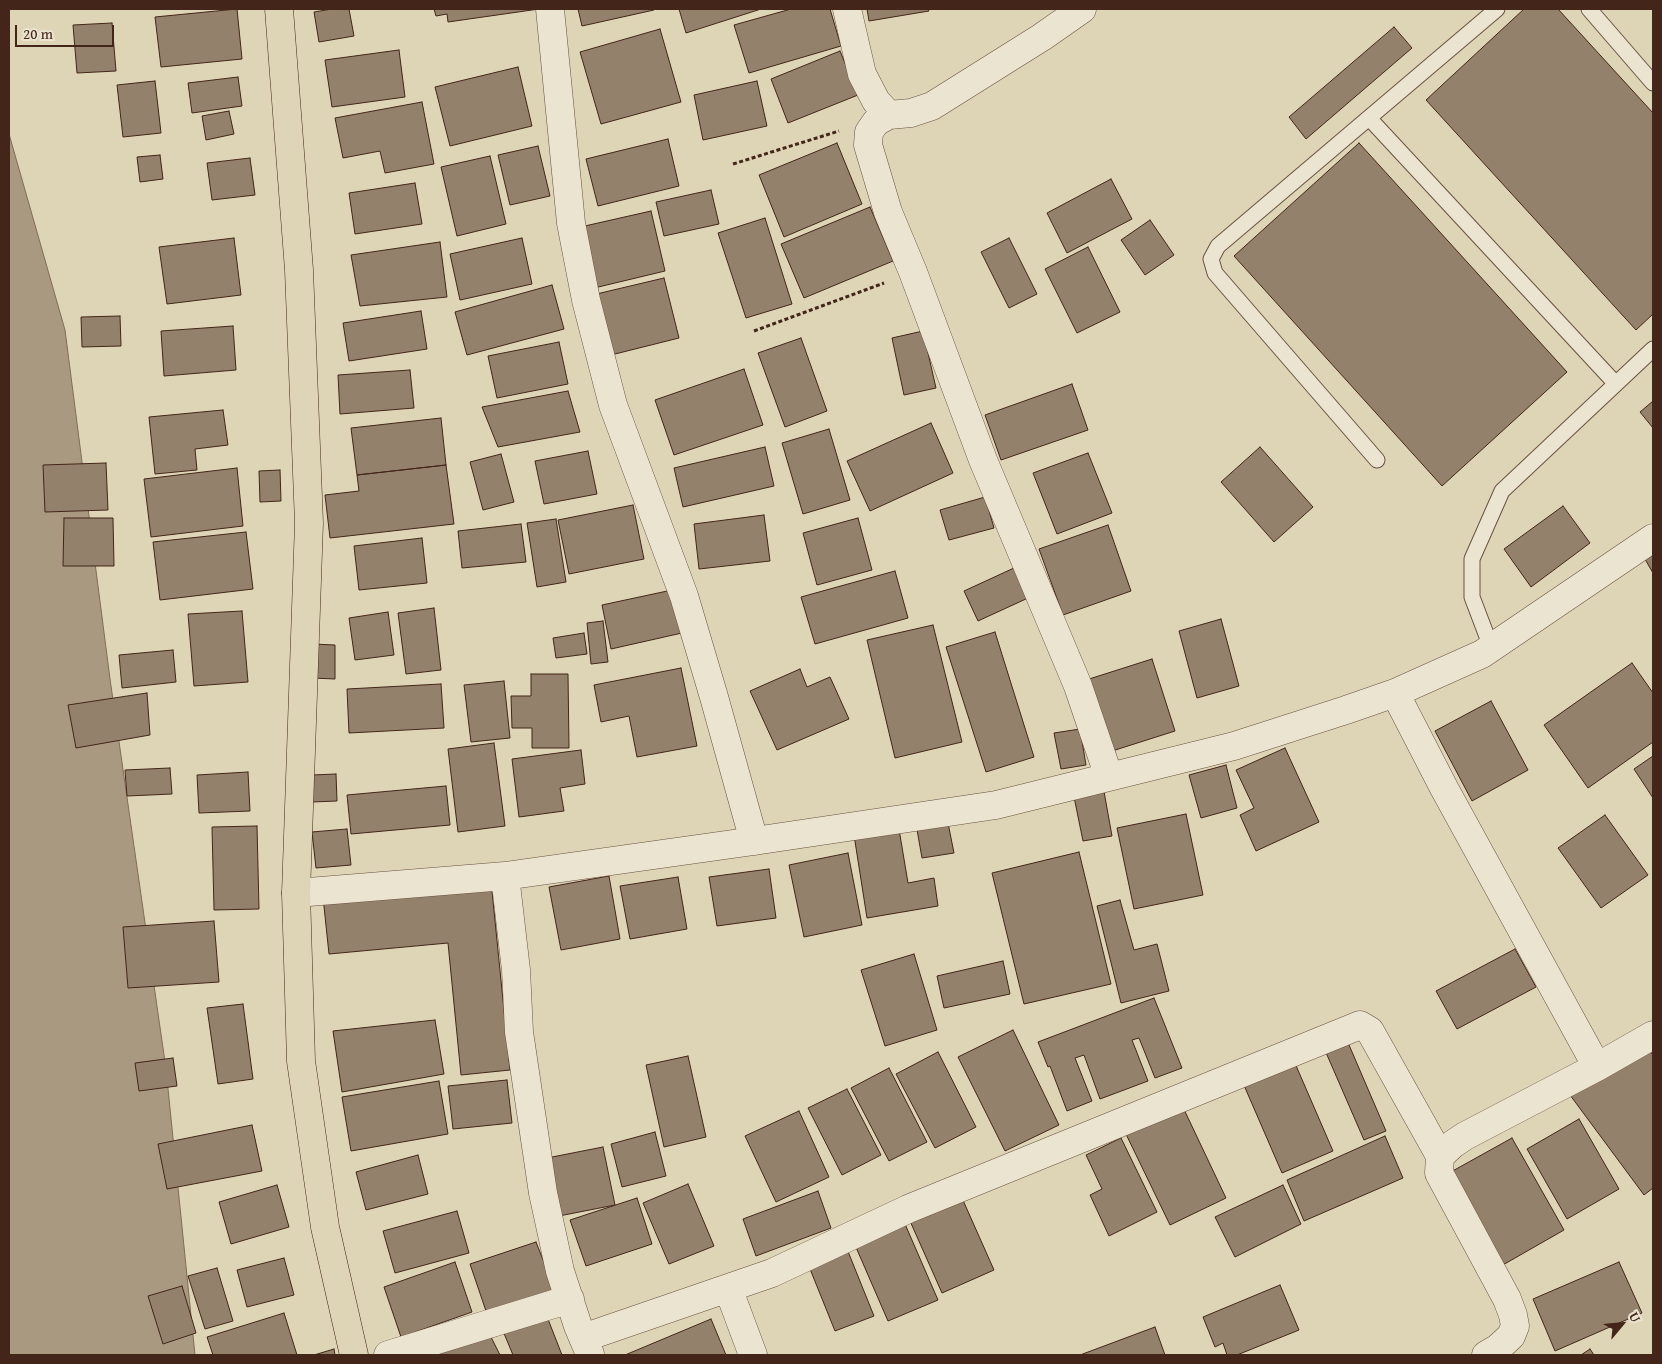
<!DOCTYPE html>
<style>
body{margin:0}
#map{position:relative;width:1662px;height:1364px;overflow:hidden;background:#ded5b7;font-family:"Gentium Book Plus",serif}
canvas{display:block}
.frame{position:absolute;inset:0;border:10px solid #432519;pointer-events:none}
.north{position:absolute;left:1597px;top:1299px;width:50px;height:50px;-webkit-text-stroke:4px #eae4d0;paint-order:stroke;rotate:62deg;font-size:14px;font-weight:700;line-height:20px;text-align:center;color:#432519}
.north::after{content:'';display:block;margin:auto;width:18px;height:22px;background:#432519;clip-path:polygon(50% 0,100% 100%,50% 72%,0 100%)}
.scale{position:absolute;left:15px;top:25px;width:99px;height:22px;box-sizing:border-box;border:2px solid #432519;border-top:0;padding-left:6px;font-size:15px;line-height:18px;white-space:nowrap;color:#432519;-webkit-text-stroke:4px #eae4d0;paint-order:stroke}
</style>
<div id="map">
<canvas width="1662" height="1364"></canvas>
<div class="frame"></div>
<div class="north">U</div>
<div class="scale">20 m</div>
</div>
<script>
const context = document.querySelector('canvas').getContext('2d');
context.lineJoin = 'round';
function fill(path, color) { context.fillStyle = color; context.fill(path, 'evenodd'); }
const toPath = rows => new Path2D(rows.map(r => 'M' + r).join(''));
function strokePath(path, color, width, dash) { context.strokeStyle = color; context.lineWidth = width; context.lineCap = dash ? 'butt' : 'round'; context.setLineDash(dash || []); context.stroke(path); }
const water = toPath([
 [9,134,65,330,110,679,166,1069,195,1355,9,1355,9,134]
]);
fill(water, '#a99981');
strokePath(water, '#806b57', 1);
const building = toPath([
 [237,9,242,59,161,67,155,17,237,9],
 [332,9,349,9,354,36,319,42,314,12,332,9],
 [434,9,539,9,448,22,447,14,436,16,434,9],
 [578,9,654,9,654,10,582,26,578,9],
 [679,9,761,9,686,33,679,9],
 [791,9,830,9,841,46,749,73,734,25,791,9],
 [867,9,928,9,929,11,869,21,867,9],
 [1524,9,1558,9,1653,113,1653,314,1636,330,1426,100,1524,9],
 [112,23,116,71,77,73,73,25,112,23],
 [1394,27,1412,48,1306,139,1289,117,1394,27],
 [660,29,681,102,601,124,580,52,660,29],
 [399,50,405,97,332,107,325,60,399,50],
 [840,51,858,95,788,123,771,79,840,51],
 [518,67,532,126,450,146,435,87,518,67],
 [238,77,242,106,192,113,188,83,238,77],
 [155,81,161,133,123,137,117,85,155,81],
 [757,81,767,126,703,140,694,95,757,81],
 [422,102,434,164,385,173,380,151,343,158,335,118,422,102],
 [229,111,234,134,206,140,202,116,229,111],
 [668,139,679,186,598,206,586,159,668,139],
 [837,143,862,204,784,237,759,175,837,143],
 [1359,143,1567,372,1442,486,1234,256,1359,143],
 [538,146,550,196,510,205,498,155,538,146],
 [160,155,163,179,140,182,137,157,160,155],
 [490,156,506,224,457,236,441,167,490,156],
 [250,158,255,195,212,200,207,163,250,158],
 [1111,179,1132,219,1067,253,1047,213,1111,179],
 [415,183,422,224,355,234,349,193,415,183],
 [711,190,719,224,664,236,656,202,711,190],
 [870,207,893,261,804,298,781,244,870,207],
 [651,211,665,271,590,289,576,228,651,211],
 [765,218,792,304,746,318,718,233,765,218],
 [1150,220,1174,255,1145,275,1121,240,1150,220],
 [234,238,241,295,167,304,159,247,234,238],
 [522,238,532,284,460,300,450,254,522,238],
 [1009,238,1037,294,1009,308,981,252,1009,238],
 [440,242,447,297,360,306,351,255,440,242],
 [1088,247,1120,312,1077,333,1045,269,1088,247],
 [664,278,679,338,603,357,588,296,664,278],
 [552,285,564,329,467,355,455,312,552,285],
 [421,311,427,349,349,361,343,323,421,311],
 [120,316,121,346,82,347,81,317,120,316],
 [233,326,236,370,164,376,161,331,233,326],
 [923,331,936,388,904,395,892,338,923,331],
 [801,338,827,411,785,427,758,353,801,338],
 [559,342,568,384,497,398,488,356,559,342],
 [744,369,763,425,674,455,655,400,744,369],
 [410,370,414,408,340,414,338,375,410,370],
 [1072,384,1088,430,1001,460,985,415,1072,384],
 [568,391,580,432,498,447,482,407,568,391],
 [1653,401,1653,428,1640,412,1653,401],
 [223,410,228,445,195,449,197,470,155,474,149,417,223,410],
 [441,418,446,465,357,475,351,428,441,418],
 [931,423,953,473,870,511,847,461,931,423],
 [829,429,850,500,803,514,782,443,829,429],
 [765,447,774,486,683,507,674,468,765,447],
 [1260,447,1313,507,1274,542,1221,482,1260,447],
 [588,451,597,494,544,504,535,461,588,451],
 [1088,453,1112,513,1057,534,1033,473,1088,453],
 [501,454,514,502,483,510,470,462,501,454],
 [106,463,108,510,45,512,43,465,106,463],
 [446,465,454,524,330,538,325,495,359,491,357,475,446,465],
 [237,468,243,526,151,537,144,479,237,468],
 [280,470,281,501,260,502,259,471,280,470],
 [985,497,994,528,949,540,940,510,985,497],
 [633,505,644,559,569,574,558,520,633,505],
 [1563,506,1590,543,1531,587,1504,549,1563,506],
 [764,515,770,561,699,569,694,524,764,515],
 [64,518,113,518,114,566,63,566,64,518],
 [858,518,872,570,817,585,803,533,858,518],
 [556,519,566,582,537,587,527,523,556,519],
 [521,524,526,562,462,568,458,531,521,524],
 [1108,525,1131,591,1063,615,1039,549,1108,525],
 [246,532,253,589,160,600,153,542,246,532],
 [422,538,427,583,359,590,354,546,422,538],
 [1653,548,1653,573,1642,554,1653,548],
 [1014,568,1028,598,978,621,964,591,1014,568],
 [895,571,908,618,815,644,801,597,895,571],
 [672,590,682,633,611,649,602,605,672,590],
 [434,608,441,670,406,674,398,613,434,608],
 [242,611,248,682,194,686,188,614,242,611],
 [388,612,394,655,355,660,349,618,388,612],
 [1221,619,1239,686,1197,698,1179,631,1221,619],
 [603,621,608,662,591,664,587,623,603,621],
 [933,625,962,742,895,758,867,640,933,625],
 [995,632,1034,757,986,772,946,647,995,632],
 [584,633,587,654,556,658,553,638,584,633],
 [312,644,335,645,335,679,312,678,312,644],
 [173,650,176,682,122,688,119,655,173,650],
 [1152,659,1175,731,1109,752,1086,680,1152,659],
 [1632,663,1653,693,1653,742,1588,788,1544,725,1632,663],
 [681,668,697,746,637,757,629,716,601,722,594,685,681,668],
 [800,669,807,687,830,677,849,719,777,750,750,691,800,669],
 [531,674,568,674,569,748,532,748,532,728,512,728,511,696,531,696,531,674],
 [504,681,510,738,471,742,464,685,504,681],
 [441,684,444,728,349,733,347,689,441,684],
 [147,693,150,735,76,748,68,705,147,693],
 [1491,701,1528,770,1472,801,1435,731,1491,701],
 [1080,729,1086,765,1061,769,1054,733,1080,729],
 [494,743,505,826,458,832,448,749,494,743],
 [1285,748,1319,822,1256,851,1240,815,1254,808,1236,770,1285,748],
 [581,750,585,784,560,788,564,811,519,817,512,759,581,750],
 [1653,756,1653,798,1634,769,1653,756],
 [1226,765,1237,808,1201,818,1189,775,1226,765],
 [170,768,172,794,127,796,125,770,170,768],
 [248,772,250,811,199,813,197,775,248,772],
 [336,774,337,801,312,802,312,775,336,774],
 [446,786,450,825,351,834,347,795,446,786],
 [1103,786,1112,836,1083,841,1073,792,1103,786],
 [1186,814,1203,895,1134,909,1117,828,1186,814],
 [1605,815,1648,875,1601,908,1558,848,1605,815],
 [947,818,954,853,922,858,916,824,947,818],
 [257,826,259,909,214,910,212,827,257,826],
 [347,829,351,865,316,868,312,832,347,829],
 [899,829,908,883,934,878,938,906,867,918,854,835,899,829],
 [1079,852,1111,984,1024,1004,992,873,1079,852],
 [848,853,862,925,804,937,789,865,848,853],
 [769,869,776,918,717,926,709,877,769,869],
 [609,876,620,939,561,950,549,887,609,876],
 [678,877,687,929,630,939,620,886,678,877],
 [491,881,510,1070,461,1075,448,943,329,954,323,897,491,881],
 [1120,900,1134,950,1157,944,1169,991,1121,1003,1097,906,1120,900],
 [214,921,219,982,128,988,123,927,214,921],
 [1515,949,1536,987,1457,1029,1436,991,1515,949],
 [914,954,937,1030,885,1046,861,970,914,954],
 [1003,961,1010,994,944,1008,937,976,1003,961],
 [1154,998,1182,1068,1155,1078,1139,1038,1132,1040,1148,1081,1100,1099,1084,1055,1075,1058,1092,1101,1067,1111,1050,1066,1048,1067,1038,1042,1154,998],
 [243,1004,253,1079,218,1084,207,1008,243,1004],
 [435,1020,444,1074,342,1092,333,1031,435,1020],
 [1013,1030,1059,1125,1005,1151,958,1057,1013,1030],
 [1346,1038,1386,1131,1364,1140,1324,1048,1346,1038],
 [1643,1042,1653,1055,1653,1188,1644,1195,1570,1095,1643,1042],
 [938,1052,976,1127,935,1148,896,1074,938,1052],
 [688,1056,706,1137,664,1147,646,1065,688,1056],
 [173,1058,177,1086,139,1091,135,1063,173,1058],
 [1294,1061,1333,1151,1282,1173,1243,1083,1294,1061],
 [889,1068,927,1142,889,1161,851,1088,889,1068],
 [507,1080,512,1123,453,1129,448,1086,507,1080],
 [439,1081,448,1134,351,1151,342,1097,439,1081],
 [847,1089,881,1155,842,1175,808,1108,847,1089],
 [1180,1101,1226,1198,1170,1225,1123,1128,1180,1101],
 [799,1111,829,1177,776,1202,745,1136,799,1111],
 [1579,1119,1619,1189,1567,1219,1527,1149,1579,1119],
 [252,1125,262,1171,167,1189,158,1144,252,1125],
 [655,1132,666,1176,622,1187,611,1144,655,1132],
 [1385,1136,1403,1178,1304,1221,1287,1180,1385,1136],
 [1121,1138,1157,1212,1109,1236,1090,1195,1102,1189,1086,1155,1121,1138],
 [1512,1138,1564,1230,1501,1266,1449,1173,1512,1138],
 [603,1147,615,1205,559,1216,547,1158,603,1147],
 [418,1155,428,1194,366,1210,356,1172,418,1155],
 [688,1184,714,1246,669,1264,643,1203,688,1184],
 [277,1185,289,1227,231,1244,219,1202,277,1185],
 [1283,1185,1301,1224,1235,1257,1215,1217,1283,1185],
 [818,1191,831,1228,756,1256,743,1219,818,1191],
 [637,1198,652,1244,586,1266,570,1220,637,1198],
 [962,1198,994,1270,942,1293,910,1221,962,1198],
 [457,1211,469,1253,395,1273,383,1231,457,1211],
 [905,1224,938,1300,888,1321,855,1245,905,1224],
 [536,1242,555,1290,486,1311,470,1264,536,1242],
 [847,1249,874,1316,835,1331,808,1264,847,1249],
 [284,1258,294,1295,247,1307,237,1270,284,1258],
 [455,1262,472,1312,401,1337,384,1287,455,1262],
 [1619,1262,1642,1313,1555,1351,1533,1299,1619,1262],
 [217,1268,233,1321,205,1329,188,1276,217,1268],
 [1280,1285,1299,1330,1237,1355,1227,1355,1223,1343,1215,1347,1203,1317,1280,1285],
 [182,1286,196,1333,163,1344,148,1296,182,1286],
 [284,1313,297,1355,213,1355,207,1337,284,1313],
 [546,1314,562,1355,513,1355,503,1331,546,1314],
 [711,1319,726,1355,625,1355,711,1319],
 [1155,1327,1165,1355,1080,1355,1155,1327],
 [487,1329,500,1355,433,1355,487,1329],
 [334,1349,335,1355,314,1355,334,1349],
 [1590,1349,1594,1355,1581,1355,1590,1349]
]);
fill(building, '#94816b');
strokePath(building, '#432519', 1);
const lane = toPath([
 [1589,9,1653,83],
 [1369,118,1616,384],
 [1377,460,1215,273,1211,259,1218,246,1497,9],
 [1491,647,1472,597,1472,559,1502,491,1653,349]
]);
const street = toPath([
 [550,9,571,223,586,300,613,405,684,596,714,697,754,841],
 [847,9,862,74,876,101,889,115,911,113,932,106,1042,37,1082,9],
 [889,115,876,122,869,132,868,145,888,212,913,272,983,460,1078,686,1109,777],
 [1395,693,1444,788,1597,1067],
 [505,876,516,970,519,1032,543,1193,560,1271,578,1326,590,1354],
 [296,893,505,876,754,841,996,805,1234,746,1346,710,1395,693,1482,654,1653,538],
 [728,1288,753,1355],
 [583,1338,772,1273,908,1209,1360,1025,1370,1031,1440,1156],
 [388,1355,570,1299],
 [1486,1355,1498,1348,1511,1336,1515,1326,1513,1315,1507,1299,1439,1173,1440,1156,1453,1144,1465,1136,1597,1067,1653,1035]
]);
const highway = toPath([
 [279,9,299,270,309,523,296,893,301,1061,325,1227,354,1355]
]);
strokePath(lane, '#6a5140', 17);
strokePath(street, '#6a5140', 29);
strokePath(highway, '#432519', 29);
strokePath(toPath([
 [733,164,839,131],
 [754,331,884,283]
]), '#432519', 3, [4, 2.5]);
strokePath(lane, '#eae4d0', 15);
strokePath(street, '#eae4d0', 28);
strokePath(highway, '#ded5b7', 28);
</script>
